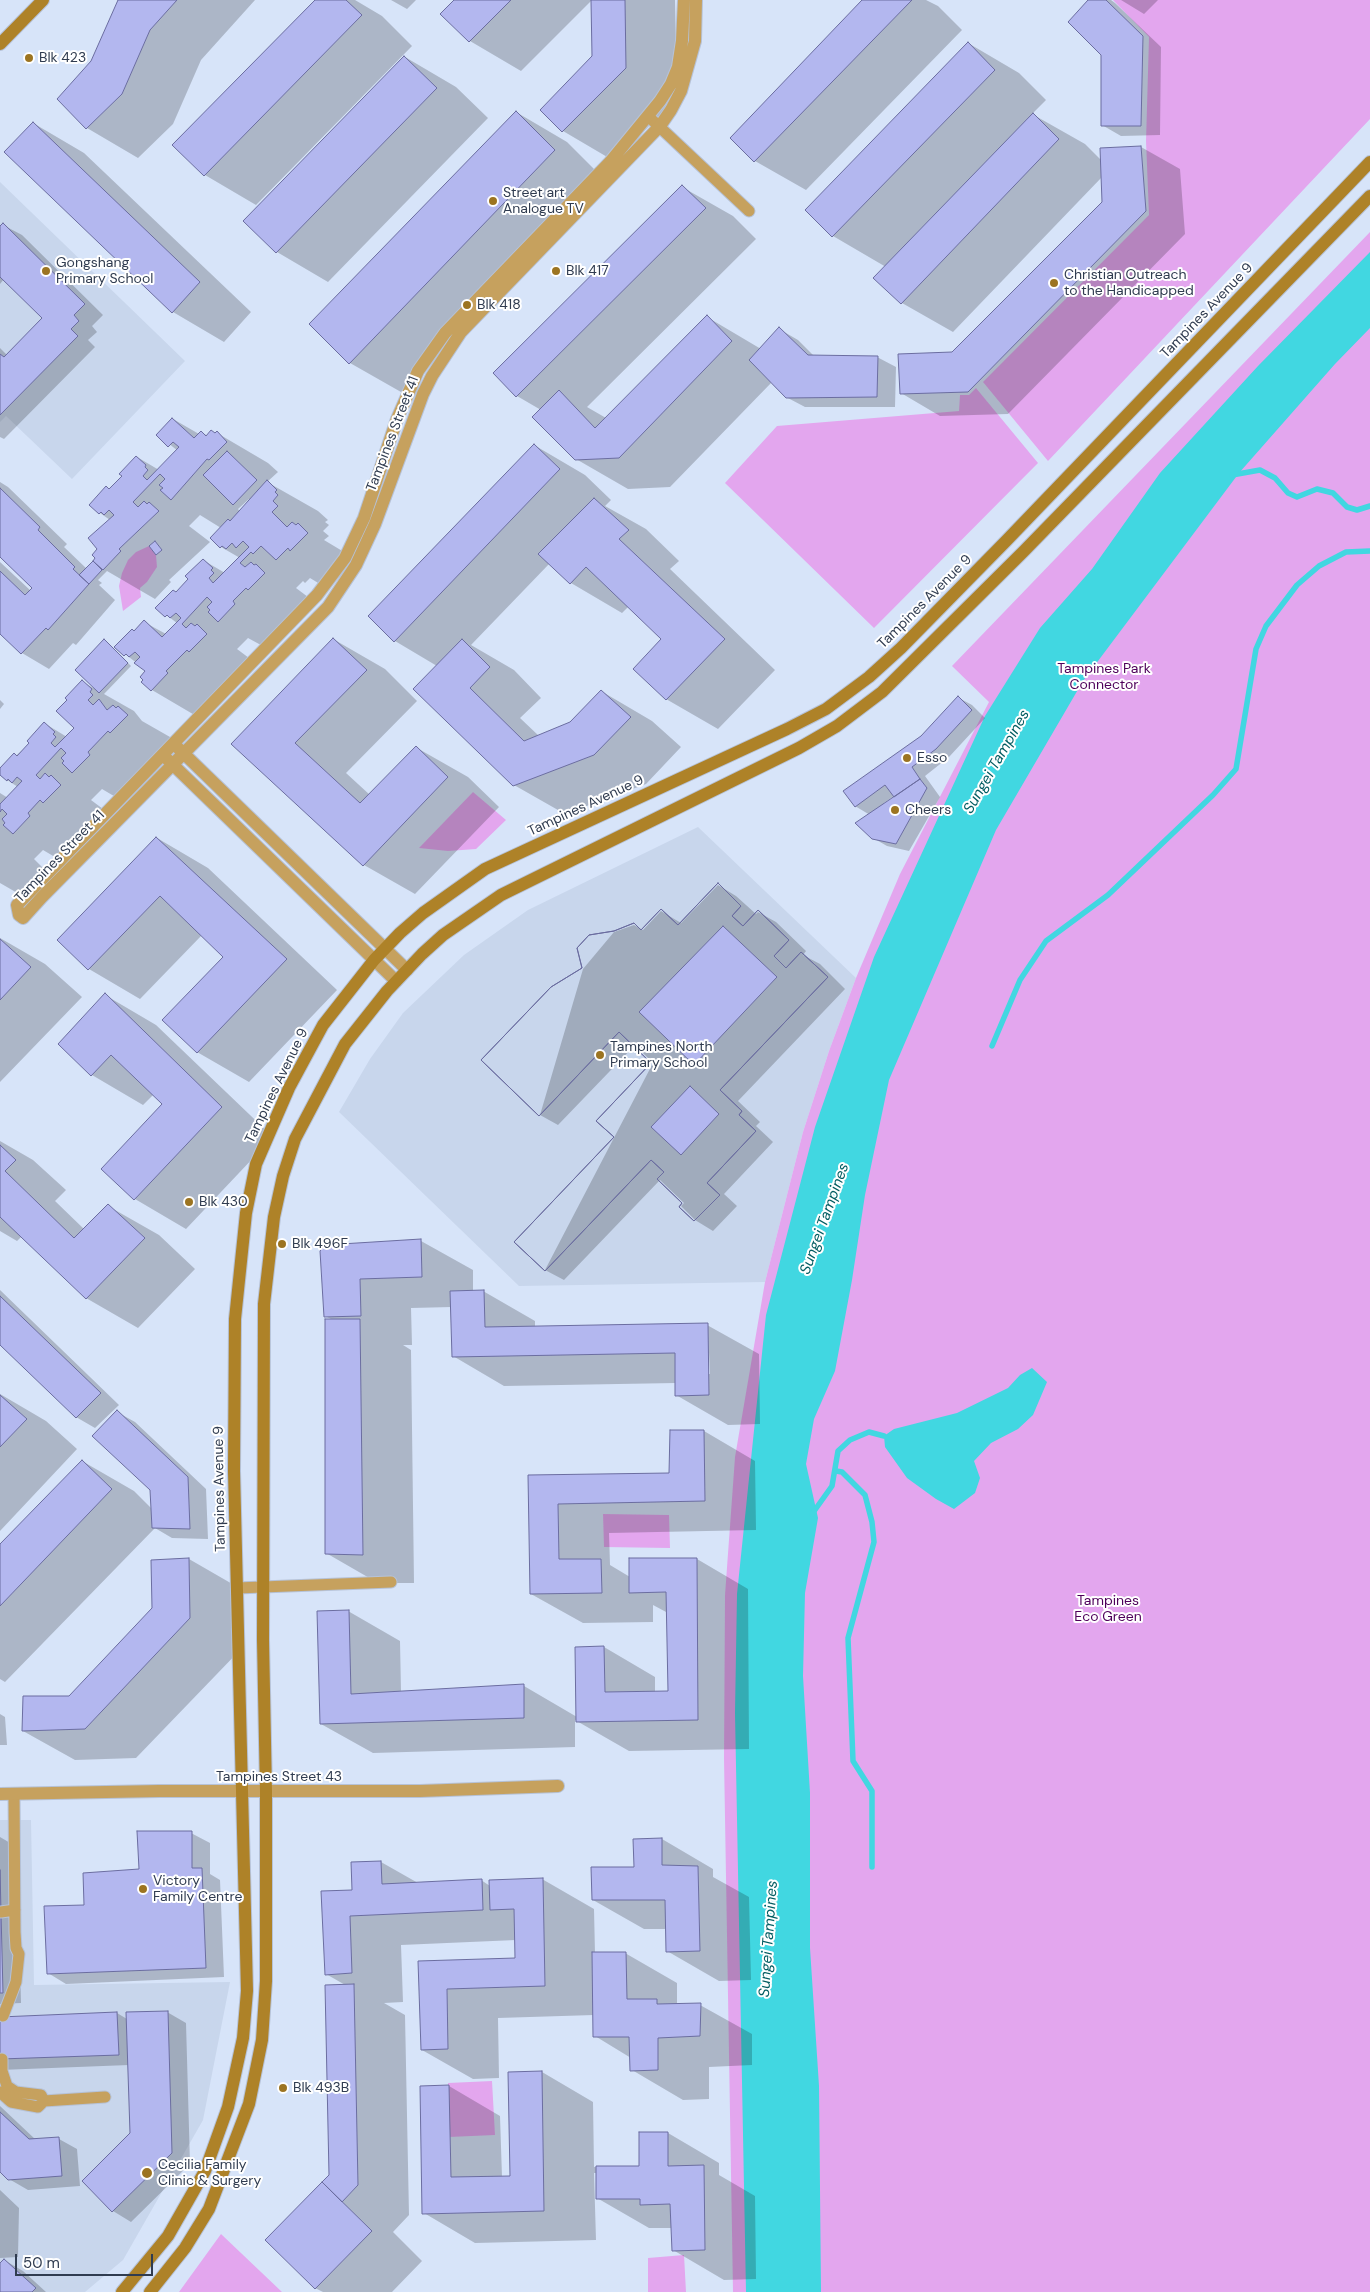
<!DOCTYPE html>
<style>
body{margin:0}
#map{position:relative;width:1370px;height:2292px;overflow:hidden;background:#d7e4f9;font-family:"DM Sans",sans-serif}
canvas{display:block}
.scale{position:absolute;left:15px;top:2254px;width:138px;height:22px;box-sizing:border-box;border:2px solid #303c50;border-top:0;padding-left:6px;font-size:15px;line-height:18px;white-space:nowrap;color:#303c50;-webkit-text-stroke:4px #fff;paint-order:stroke}
</style>
<div id="map">
<canvas width="1370" height="2292"></canvas>
<div class="scale">50 m</div>
</div>
<script>
const context = document.querySelector('canvas').getContext('2d');
context.lineJoin = 'round';
function fill(path, color) { context.fillStyle = color; context.fill(path, 'evenodd'); }
const toPath = rows => new Path2D(rows.map(r => 'M' + r).join(''));
function strokePath(path, color, width, dash) { context.strokeStyle = color; context.lineWidth = width; context.lineCap = dash ? 'butt' : 'round'; context.setLineDash(dash || []); context.stroke(path); }
function label(font, color, halo, rows, align = 'center') {
  context.font = font + ' "DM Sans",sans-serif'; context.lineWidth = 4; context.setLineDash([]); context.textBaseline = 'middle'; context.strokeStyle = halo; context.fillStyle = color; for (const [text, x, y, turn = 0] of rows) {
    context.save(); context.translate(x, y); context.rotate((+turn || 0) * Math.PI / 180); context.textAlign = isNaN(turn) ? turn : align; if (halo) context.strokeText(text, 0, 0); context.fillText(text, 0, 0); context.restore();
  }
}
fill(toPath([
 [0,182,185,361,72,479,6,416,0,422],
 [698,827,856,978,829,1051,803,1132,765,1282,519,1286,339,1112,370,1059,403,1013,464,955,528,910],
 [0,1820,31,1820,34,1985,230,1982,203,2120,123,2260,85,2292,0,2292]
]), '#c8d6ec');
fill(toPath([
 [1113,0,1370,0,1370,119,1048,461,983,382,1149,215,1146,141,1149,37],
 [1370,232,1370,2292,733,2292,724,1758,725,1595,735,1457,765,1282,803,1132,829,1051,856,978,900,874,989,702,952,666],
 [976,388,1038,463,874,628,725,483,777,426,959,411,960,395,969,395],
 [149,546,156,555,157,567,147,582,140,588,141,597,123,611,119,586,122,573,128,560,136,552],
 [473,792,506,820,476,849,448,851,419,848],
 [603,1514,669,1515,670,1548,604,1547],
 [492,2081,495,2135,449,2137,448,2083],
 [221,2234,282,2292,179,2292],
 [684,2255,686,2292,648,2292,648,2258]
]), '#e3a6ee');
fill(toPath([
 [1370,252,1370,328,1335,364,1239,473,1083,681,996,830,889,1080,865,1195,852,1280,835,1371,814,1419,806,1464,818,1518,805,1593,803,1676,810,1793,810,1948,819,2086,821,2292,746,2292,735,1713,737,1594,766,1315,815,1127,874,957,985,716,1040,628,1092,569,1160,473,1258,366],
 [1032,1368,1047,1382,1033,1415,1018,1429,991,1443,974,1461,980,1478,975,1493,954,1509,936,1499,907,1478,885,1447,884,1436,894,1429,957,1413,1008,1388,1020,1375]
]), '#41d7e1');
fill(toPath([
 [120,0,255,0,201,60,173,124,138,158,87,128,92,62],
 [316,0,355,0,382,16,412,46,256,205,205,175,174,145],
 [391,0,416,0,407,9],
 [456,0,592,0,521,71,470,41,442,14],
 [592,0,675,0,677,98,614,161,563,131,542,110,593,57],
 [864,0,926,0,938,6,962,30,806,190,755,161],
 [1089,0,1111,0,1115,3,1161,47,1160,135,1121,136,1102,125,1103,54],
 [1121,0,1158,0,1144,14],
 [968,43,1019,73,1046,100,1032,114,1085,144,1102,161,1141,147,1180,169,1185,234,1008,414,940,416,901,393,953,353,1103,203,1102,177,953,332,902,303,886,267,833,236,806,210],
 [405,57,456,87,488,118,328,282,277,252],
 [516,112,567,142,606,181,401,392,350,363],
 [33,123,84,153,251,312,224,342,173,312],
 [682,187,733,216,756,239,587,407,606,418,707,317,761,349,779,329,798,340,815,357,877,357,896,367,895,407,805,407,786,397,772,382,670,487,628,489,576,459,541,410,517,396],
 [3,225,22,235,103,315,92,326,97,332,88,340,95,347,4,439,0,437,0,348,7,355,44,318,4,279,0,284,0,228],
 [173,419,199,434,201,432,208,436,217,433,268,463,278,472,267,482,318,511,328,520,325,522,329,525,323,531,329,536,324,540,349,555,358,563,343,579,339,577,328,589,310,578,305,583,303,581,296,588,316,603,270,650,248,638,237,649,257,664,203,720,152,690,143,682,147,671,116,647,144,622,166,634,177,623,157,608,177,593,190,579,203,560,225,573,240,558,221,547,221,528,200,515,189,526,210,542,169,580,171,582,155,599,107,571,98,580,102,583,99,585,115,600,76,645,73,643,49,669,22,653,0,632,0,562,31,591,34,588,0,555,0,482,8,487,67,544,64,547,87,569,93,562,97,565,99,549,110,520,100,513,110,490,123,476,137,457,159,470,178,451,158,435],
 [249,499,250,500,240,512,238,509],
 [534,445,585,475,611,500,605,506,646,529,679,561,670,569,775,670,718,729,666,699,663,639,629,606,622,613,571,583,550,563,471,645,514,670,541,698,520,718,539,736,570,723,601,691,652,721,681,747,646,784,565,814,514,785,437,666,395,641,369,616],
 [333,639,385,669,417,701,346,773,370,795,417,748,468,777,499,807,415,894,364,865,232,744],
 [108,643,131,666,104,694,134,711,142,721,170,737,179,745,124,802,102,789,91,800,111,815,65,863,43,850,34,859,52,877,46,883,48,886,33,902,0,883,0,793,8,798,18,787,7,780,0,773,0,769,31,743,44,723,67,737,76,728,83,682,95,689],
 [959,698,972,705,985,718,949,757,925,776,940,797,909,851,887,846,873,838,870,815,855,806],
 [894,796,896,798,886,804,884,803],
 [0,700,4,704,0,709],
 [157,838,208,868,337,990,249,1082,197,1052,225,957,202,935,140,999,89,969,59,940],
 [718,885,736,896,756,914,758,912,776,922,806,951,803,955,820,964,845,989,738,1101,760,1122,756,1126,773,1142,724,1194,737,1206,713,1231,695,1220,681,1206,684,1203,660,1180,564,1280,545,1270,653,1063,635,1045,558,1125,540,1115,583,969,614,932,634,925,643,930,661,911,681,923],
 [0,938,45,964,82,997,0,1082],
 [105,995,156,1025,273,1137,186,1229,135,1199,164,1104,154,1094,143,1105,92,1075,60,1044],
 [0,1141,33,1160,66,1190,55,1201,85,1230,108,1206,159,1235,195,1269,138,1328,86,1298,22,1236,17,1241,0,1231],
 [421,1241,473,1270,473,1291,483,1291,535,1321,535,1327,707,1325,759,1354,760,1424,728,1425,676,1395,676,1383,504,1386,453,1356,452,1307,411,1308,412,1345,403,1345,411,1350,414,1583,378,1583,326,1553,333,1320,325,1316,325,1247],
 [707,1353,709,1353,710,1374,707,1374],
 [0,1290,119,1405,95,1428,76,1417,0,1343],
 [0,1394,46,1421,77,1449,0,1531],
 [117,1412,135,1422,206,1489,208,1539,172,1538,155,1528,5,1682,0,1679,0,1546,82,1461,134,1491,152,1509,151,1489],
 [704,1431,755,1461,756,1530,609,1533,610,1565,630,1577,697,1559,748,1589,749,1749,629,1751,575,1720,575,1747,373,1753,321,1724,348,1611,400,1641,401,1692,524,1686,577,1717,604,1647,655,1677,655,1693,669,1692,668,1613,653,1605,653,1622,583,1623,531,1594,530,1476,671,1474],
 [189,1559,241,1589,242,1648,136,1758,75,1760,23,1731,70,1697,153,1609,152,1561],
 [0,1714,5,1717,7,1745,0,1745],
 [191,1833,210,1843,210,1874,220,1880,224,1977,66,1984,48,1973,85,1906,140,1870],
 [0,1837,17,1847,21,2003,0,2004],
 [662,1839,713,1869,713,1877,749,1897,751,1980,719,1981,667,1951,667,1929,644,1929,593,1900,635,1868],
 [381,1862,418,1883,481,1880,490,1886,542,1879,594,1909,595,1954,625,1953,677,1983,677,2005,700,2005,752,2034,752,2065,709,2067,709,2099,683,2100,632,2070,631,2058,595,2036,594,2015,498,2018,499,2078,473,2079,422,2050,420,1962,517,1959,516,1940,401,1945,403,2002,384,2003,405,2015,409,2215,393,2232,422,2261,392,2292,323,2292,315,2288,330,2176,347,1986,326,1974,353,1891],
 [167,2012,186,2023,190,2164,131,2222,113,2211,83,2181,131,2133,129,2065,0,2070,0,2018,117,2013,127,2019],
 [542,2072,593,2102,594,2167,640,2168,668,2133,719,2163,719,2175,755,2196,756,2279,724,2280,673,2250,672,2228,649,2228,597,2198,597,2173,594,2173,596,2240,475,2243,424,2213,449,2086,500,2116,502,2177,511,2177],
 [0,2106,36,2140,59,2139,77,2149,80,2186,28,2190,9,2179,0,2171],
 [0,2190,19,2208,18,2257,0,2258],
 [4,2260,23,2271,46,2292,0,2292,0,2265]
]), '#0003');
strokePath(toPath([
 [1232,475,1260,470,1275,478,1288,493,1297,497,1317,489,1333,493,1347,507,1357,510,1370,506],
 [992,1046,1020,980,1046,941,1108,895,1213,795,1236,769,1256,649,1266,626,1297,585,1319,566,1346,552,1370,551],
 [836,1471,842,1472,865,1495,872,1522,874,1542,848,1638,853,1761,872,1791,872,1867],
 [812,1514,832,1486,838,1451,850,1440,869,1432,884,1436]
]), '#41d7e1', 5.5);
const building = toPath([
 [118,0,177,0,150,30,122,94,86,129,57,99,91,61,118,0],
 [315,0,346,0,362,15,204,176,172,145,315,0],
 [454,0,511,0,469,42,440,14,454,0],
 [591,0,625,0,626,68,562,132,540,110,592,56,591,0],
 [862,0,912,0,754,162,730,138,862,0],
 [1088,0,1106,0,1143,36,1141,126,1101,126,1101,55,1068,22,1088,0],
 [968,42,995,70,832,237,805,210,968,42],
 [404,56,437,88,276,253,243,221,404,56],
 [516,111,555,150,349,364,309,324,516,111],
 [1033,113,1059,139,901,304,873,278,1033,113],
 [33,122,200,282,172,313,4,152,33,122],
 [1141,146,1146,211,968,392,900,394,898,354,952,352,1102,202,1100,148,1141,146],
 [682,185,706,208,516,397,493,373,682,185],
 [3,223,85,304,74,315,79,321,71,329,78,336,0,415,0,354,4,357,42,318,0,277,0,226,3,223],
 [707,315,732,341,619,458,575,460,532,417,559,390,595,428,707,315],
 [779,327,808,355,878,356,877,397,786,398,749,360,779,327],
 [172,418,194,438,201,431,206,436,211,430,215,433,217,431,227,442,209,460,207,459,171,500,160,490,163,488,159,485,165,479,160,474,133,502,138,507,144,501,147,504,149,502,159,511,119,549,121,551,103,570,93,561,95,558,92,555,97,549,88,538,114,515,109,510,104,515,101,512,99,514,89,505,106,486,109,489,122,476,119,474,136,456,146,465,145,467,148,470,143,476,147,480,179,447,173,442,168,447,156,435,172,418],
 [534,444,560,469,394,642,368,616,534,444],
 [227,451,257,480,233,505,203,475,227,451],
 [267,480,277,490,275,492,278,495,273,501,278,506,272,512,287,527,292,522,296,525,298,523,308,533,290,551,288,548,276,560,261,546,253,554,251,552,240,563,245,567,251,562,254,565,256,564,265,573,248,590,246,588,233,601,235,604,218,622,208,612,210,610,207,607,212,602,207,597,182,624,186,628,191,623,195,626,197,624,207,634,189,652,187,650,166,671,168,673,151,691,141,682,143,680,140,677,145,671,134,663,140,657,135,652,129,657,126,654,124,656,114,647,132,629,134,631,144,620,162,637,181,618,176,613,170,618,167,615,165,617,155,608,173,590,176,592,188,579,185,576,203,559,213,568,211,570,214,573,209,578,213,583,249,547,243,541,236,548,232,543,226,549,222,546,220,548,210,538,228,519,230,521,267,480],
 [0,488,40,527,38,530,75,567,73,569,89,584,48,630,46,628,21,654,0,634,0,571,25,595,32,588,0,557,0,488],
 [594,498,629,530,619,539,725,639,666,700,633,669,661,639,586,567,570,584,538,554,594,498],
 [155,541,162,550,156,555,149,546,155,541],
 [93,561,102,570,89,584,79,575,93,561],
 [333,638,367,670,295,743,360,803,416,746,448,777,363,866,231,744,333,638],
 [104,639,128,663,99,693,75,670,104,639],
 [462,639,490,667,470,688,524,741,570,722,601,690,631,717,594,755,513,786,413,689,462,639],
 [82,680,92,689,90,692,93,695,88,700,93,705,99,699,107,710,113,705,116,708,118,706,128,715,110,733,108,731,88,752,90,755,72,773,62,763,64,761,61,758,66,753,61,748,36,775,40,779,45,773,49,777,51,775,61,785,43,803,40,800,28,813,30,816,13,834,3,825,5,823,2,819,7,814,2,809,0,812,0,804,22,781,17,777,12,783,8,779,7,781,0,775,0,768,14,753,17,756,29,743,27,741,44,722,55,732,53,734,56,737,51,743,55,747,74,728,56,711,67,700,65,698,82,680],
 [958,696,972,710,936,749,912,767,920,779,894,797,885,785,855,807,843,791,921,736,958,696],
 [920,779,927,788,896,844,872,839,855,823,920,779],
 [156,837,287,959,197,1053,162,1020,223,957,160,896,88,970,57,940,156,837],
 [718,883,741,906,732,916,743,926,758,910,789,940,774,956,786,968,801,952,828,977,720,1090,742,1111,739,1115,756,1131,707,1183,720,1195,694,1221,679,1207,682,1203,657,1179,664,1172,651,1160,545,1271,514,1242,614,1137,596,1121,651,1063,619,1032,539,1116,481,1060,551,987,582,968,577,948,589,935,614,931,634,923,641,930,661,909,678,925,718,883],
 [723,926,777,977,694,1065,639,1012,723,926],
 [690,1086,719,1114,681,1155,651,1127,690,1086],
 [718,883,741,906,732,916,743,926,758,910,789,940,774,956,786,968,801,952,828,977,720,1090,742,1111,739,1115,756,1131,707,1183,720,1195,694,1221,679,1207,682,1203,657,1179,664,1172,651,1160,545,1271,514,1242,614,1137,596,1121,651,1063,619,1032,539,1116,481,1060,551,987,582,968,577,948,589,935,614,931,634,923,641,930,661,909,678,925,718,883],
 [0,939,31,967,0,1000,0,939],
 [105,993,222,1107,134,1200,101,1169,162,1104,111,1055,91,1076,58,1044,105,993],
 [0,1145,16,1160,5,1171,74,1238,108,1204,145,1238,86,1299,0,1217,0,1145],
 [421,1239,422,1277,360,1279,361,1316,324,1317,320,1251,325,1245,421,1239],
 [484,1290,485,1327,708,1323,709,1395,675,1396,675,1353,452,1357,450,1291,484,1290],
 [0,1296,101,1393,76,1418,0,1345,0,1296],
 [325,1319,360,1319,363,1555,325,1554,325,1319],
 [0,1395,27,1419,0,1447,0,1395],
 [117,1410,188,1477,190,1529,152,1528,150,1490,92,1436,117,1410],
 [670,1430,704,1430,705,1501,558,1504,559,1559,601,1559,602,1593,530,1594,528,1475,669,1473,670,1430],
 [82,1460,112,1489,0,1606,0,1544,82,1460],
 [189,1558,190,1618,85,1729,22,1731,23,1696,69,1696,152,1608,151,1560,189,1558],
 [629,1558,697,1558,698,1720,576,1722,575,1647,604,1646,605,1692,668,1691,666,1592,629,1593,629,1558],
 [349,1610,351,1694,524,1684,524,1718,320,1724,317,1611,349,1610],
 [137,1831,192,1831,192,1868,202,1868,206,1968,47,1974,44,1906,84,1905,83,1873,139,1869,137,1831],
 [662,1838,662,1865,698,1866,700,1951,666,1952,665,1900,592,1900,591,1867,634,1867,633,1839,662,1838],
 [381,1861,382,1884,482,1879,483,1910,350,1916,352,1973,325,1975,321,1891,352,1890,351,1862,381,1861],
 [0,1870,1,1912,3,1993,0,1993,0,1870],
 [543,1878,545,1986,447,1989,448,2049,421,2050,418,1961,515,1958,514,1909,490,1910,489,1880,543,1878],
 [592,1952,626,1952,627,1999,657,1999,657,2004,701,2003,700,2036,658,2038,658,2070,630,2071,629,2037,593,2037,592,1952],
 [354,1984,358,2185,342,2202,322,2182,329,2175,325,1985,354,1984],
 [168,2011,172,2153,112,2212,82,2181,130,2133,126,2012,168,2011],
 [117,2012,119,2055,0,2059,0,2017,117,2012],
 [542,2071,544,2211,422,2214,420,2086,449,2085,451,2177,510,2176,508,2072,542,2071],
 [0,2112,29,2139,59,2137,62,2176,8,2180,0,2172,0,2112],
 [639,2132,668,2132,668,2166,704,2165,705,2250,672,2251,670,2204,640,2205,640,2199,596,2199,596,2166,639,2166,639,2132],
 [322,2182,372,2231,315,2289,265,2240,322,2182],
 [4,2259,36,2288,32,2292,0,2292,0,2263,4,2259]
]);
fill(building, '#b3b7ef');
strokePath(building, '#6b6da0', 1);
const service = toPath([
 [649,117,749,211],
 [237,1588,391,1582],
 [1,1912,15,1910],
 [3,2016,16,1982,19,1954,16,1948,15,1932,14,1794],
 [2,2059,2,2071,7,2086,16,2092,41,2095,44,2101],
 [0,2092,11,2102,38,2107,44,2101,105,2097]
]);
const minor = toPath([
 [684,0,682,41,678,67,671,84,660,101,610,162,445,333,418,371,397,419,364,518,345,558,317,595,17,905,19,915,23,918,42,897,328,607,356,565,375,524,423,394,432,376,461,332,660,126,671,110,681,91,695,41,696,0],
 [177,747,407,970],
 [166,758,396,981],
 [0,1794,159,1791,420,1791,558,1786]
]);
const secondary = toPath([
 [0,44,43,0],
 [122,2292,168,2236,205,2171,228,2107,243,2038,247,1991,234,1471,235,1319,246,1213,256,1164,289,1088,323,1025,374,960,400,933,423,913,485,869,787,729,826,709,869,677,901,648,1007,540,1370,162],
 [150,2292,185,2248,209,2209,249,2104,262,2040,266,1981,266,1792,263,1640,264,1304,274,1217,283,1176,295,1139,345,1044,387,991,422,954,443,935,501,895,799,748,837,726,882,692,1024,551,1370,196]
]);
strokePath(service, '#b6c2d7', 13);
strokePath(minor, '#b6c2d7', 14);
strokePath(secondary, '#b6c2d7', 14);
strokePath(service, '#c6a15e', 11);
strokePath(minor, '#c6a15e', 12);
strokePath(secondary, '#ae8228', 12);
for (const [x, y, r, color] of [
 [29,58,5,"#9c7421"],
 [493,201,5,"#9c7421"],
 [46,271,5,"#9c7421"],
 [556,271,5,"#9c7421"],
 [1054,283,5,"#9c7421"],
 [467,305,5,"#9c7421"],
 [907,758,5,"#9c7421"],
 [895,810,5,"#9c7421"],
 [600,1055,5,"#9c7421"],
 [189,1202,5,"#9c7421"],
 [282,1244,5,"#9c7421"],
 [143,1889,5,"#9c7421"],
 [283,2088,5,"#9c7421"],
 [147,2173,6,"#9c7421"]
]) { const dot = new Path2D(); dot.arc(x, y, r, 0, 2 * Math.PI); context.fillStyle = color; context.fill(dot); strokePath(dot, '#fff', 2); }
label('14px', '#303c50', '#fff', [
 ["Blk 423",39,58],
 ["Street art",503,193],
 ["Analogue TV",503,209],
 ["Gongshang",56,263],
 ["Primary School",56,279],
 ["Blk 417",566,271],
 ["Christian Outreach",1064,275],
 ["to the Handicapped",1064,291],
 ["Blk 418",477,305],
 ["Esso",917,758],
 ["Cheers",905,810],
 ["Tampines North",610,1047],
 ["Primary School",610,1063],
 ["Blk 430",199,1202],
 ["Blk 496F",292,1244],
 ["Victory",153,1881],
 ["Family Centre",153,1897],
 ["Blk 493B",293,2088],
 ["Cecilia Family",158,2165],
 ["Clinic & Surgery",158,2181]
], 'left');
label('14px', '#303c50', '#fff', [
 ["Tampines Avenue 9",1207,311,-46],
 ["Tampines Street 41",393,434,-69],
 ["Tampines Avenue 9",925,602,-45],
 ["Tampines Avenue 9",586,806,-25],
 ["Tampines Street 41",60,857,-46],
 ["Tampines Avenue 9",277,1086,-64],
 ["Tampines Avenue 9",220,1489,-91],
 ["Tampines Street 43",279,1777]
]);
label('14px', '#4e005a', '#fff', [
 ["Tampines Park",1104,669],
 ["Connector",1104,685],
 ["Tampines",1108,1601],
 ["Eco Green",1108,1617]
]);
label('italic 15px', '#035d62', '#fff', [
 ["Sungei Tampines",997,762,-60],
 ["Sungei Tampines",825,1219,-70],
 ["Sungei Tampines",769,1939,-86]
]);
</script>
